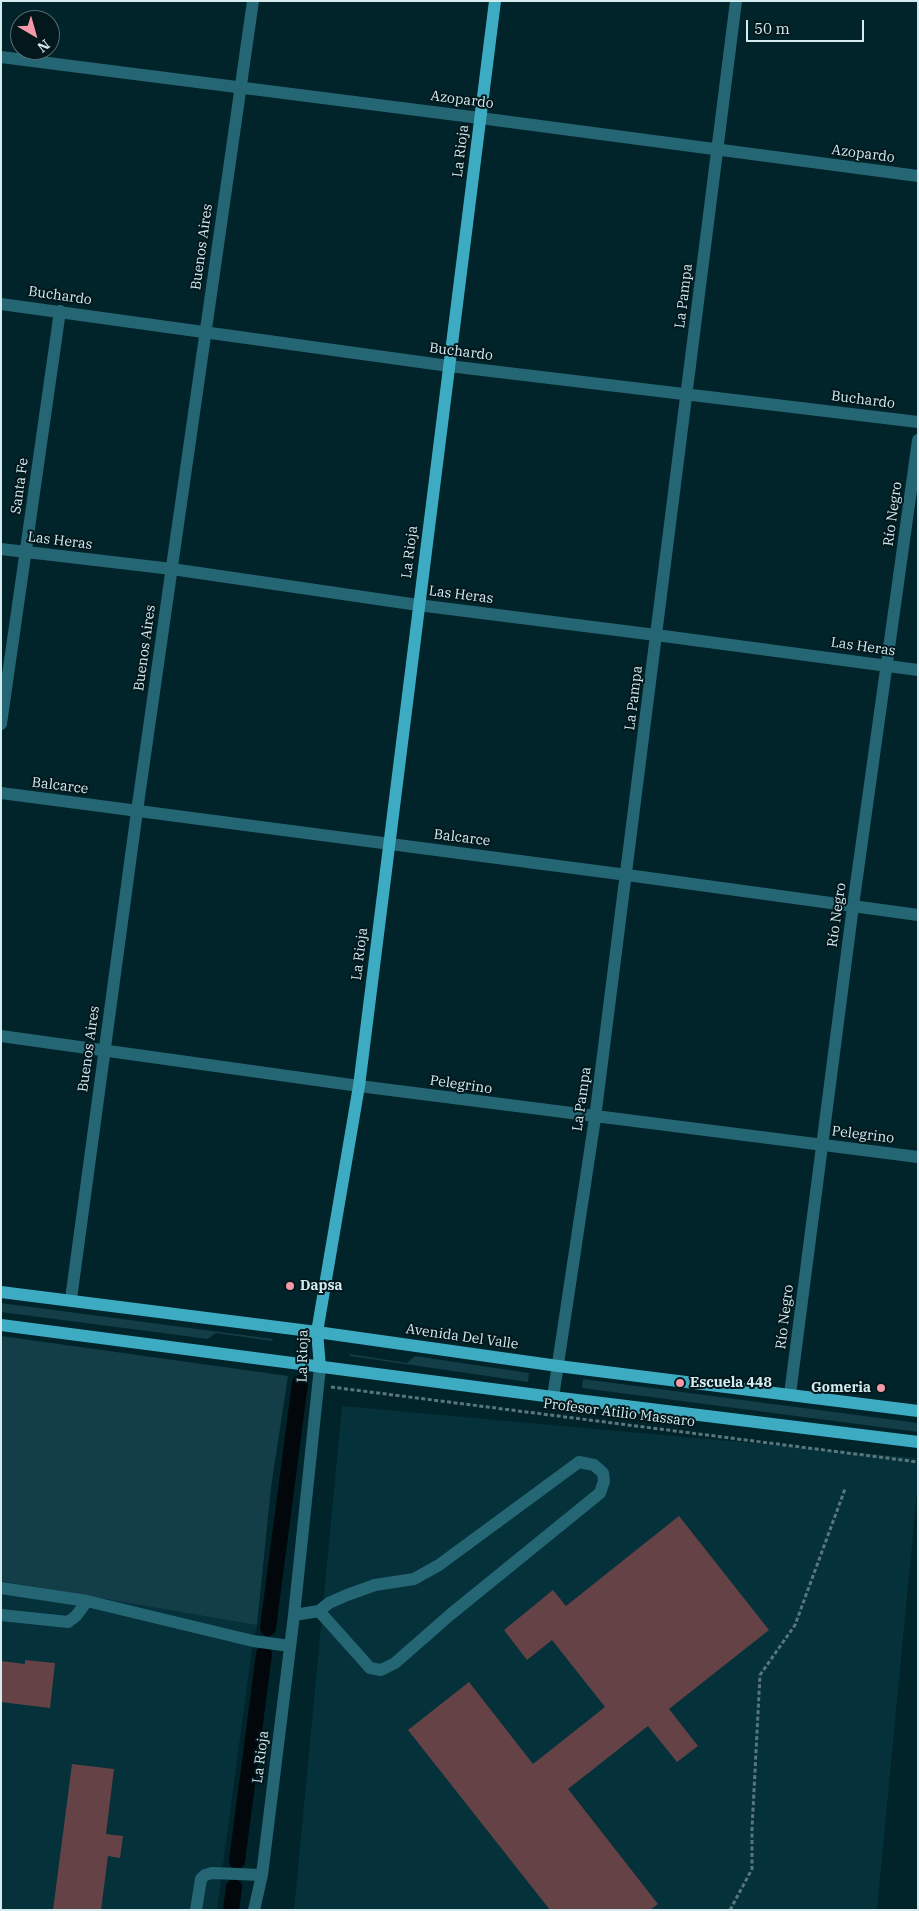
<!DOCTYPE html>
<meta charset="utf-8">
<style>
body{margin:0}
#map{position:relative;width:919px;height:1911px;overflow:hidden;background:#01232a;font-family:"IBM Plex Serif",serif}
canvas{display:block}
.frame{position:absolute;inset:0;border:2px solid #d4ebf0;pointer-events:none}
.north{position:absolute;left:10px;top:10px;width:50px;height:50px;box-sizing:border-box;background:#03181d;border:1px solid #576c71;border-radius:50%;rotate:142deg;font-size:14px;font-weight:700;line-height:20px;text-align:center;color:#d4ebf0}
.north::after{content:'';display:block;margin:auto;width:18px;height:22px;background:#f49aa6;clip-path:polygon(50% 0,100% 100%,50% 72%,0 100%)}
.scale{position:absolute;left:746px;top:20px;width:118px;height:22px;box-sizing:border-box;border:2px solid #d4ebf0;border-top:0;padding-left:6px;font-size:15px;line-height:18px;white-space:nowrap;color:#d4ebf0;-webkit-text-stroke:4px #03181d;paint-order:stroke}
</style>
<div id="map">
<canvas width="919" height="1911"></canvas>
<div class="frame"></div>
<div class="north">N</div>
<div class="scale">50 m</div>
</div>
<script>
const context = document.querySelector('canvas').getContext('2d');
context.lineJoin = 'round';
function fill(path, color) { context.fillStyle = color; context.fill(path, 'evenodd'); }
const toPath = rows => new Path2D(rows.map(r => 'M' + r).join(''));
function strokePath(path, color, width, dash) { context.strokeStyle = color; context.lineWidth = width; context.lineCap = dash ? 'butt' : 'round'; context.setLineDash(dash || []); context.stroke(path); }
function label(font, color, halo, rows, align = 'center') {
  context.font = font + ' "IBM Plex Serif",serif'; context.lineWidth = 4; context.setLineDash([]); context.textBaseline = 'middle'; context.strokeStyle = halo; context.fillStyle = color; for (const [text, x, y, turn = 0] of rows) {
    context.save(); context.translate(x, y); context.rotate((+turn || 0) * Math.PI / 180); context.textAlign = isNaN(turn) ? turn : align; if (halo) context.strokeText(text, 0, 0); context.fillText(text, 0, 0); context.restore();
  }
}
fill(toPath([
 [1,1336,288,1376,271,1487,257,1625,253,1641,217,1910,1,1910],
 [342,1406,918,1458,918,1482,877,1910,294,1910]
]), '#04313a');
fill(toPath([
 [1,1303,273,1339,272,1341,216,1333,208,1339,1,1312],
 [1,1336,288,1376,271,1487,257,1625,1,1581],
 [350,1354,407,1363,415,1356,529,1373,528,1382,350,1356],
 [583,1379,918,1423,918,1432,582,1388]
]), '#133d47');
strokePath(toPath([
 [268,1628,300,1383],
 [237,1861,264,1654],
 [231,1910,234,1887]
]), '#01070a', 16);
fill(toPath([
 [679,1516,769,1630,669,1709,698,1746,677,1762,648,1726,568,1789,658,1904,650,1910,550,1910,408,1730,469,1682,533,1764,605,1707,552,1640,527,1660,504,1630,553,1590,566,1606],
 [25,1660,55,1663,50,1708,1,1702,1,1661,25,1664],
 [72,1764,114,1769,106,1834,123,1836,120,1858,108,1856,101,1910,53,1910]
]), '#654246');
strokePath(toPath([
 [331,1387,918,1462],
 [730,1910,752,1869,752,1829,760,1675,795,1625,845,1489]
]), '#59767c', 3, [4, 2.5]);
strokePath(toPath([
 [1,57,480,118,918,176],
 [1,304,449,366,918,422],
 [1,549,172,569,418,605,656,635,918,670],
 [1,724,60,311],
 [1,793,627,875,918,915],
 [1,1036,359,1086,918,1157],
 [71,1299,137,811,253,1],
 [790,1394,853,906,918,440],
 [553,1397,595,1118,736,1],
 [1,1588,87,1601,253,1641,290,1646],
 [1,1615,68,1622,76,1616,87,1601],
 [294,1615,319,1611,370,1668,381,1670,395,1663,451,1614,600,1493,604,1481,603,1473,594,1465,579,1462,439,1565,414,1579,375,1585,347,1595,329,1603,319,1611],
 [196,1910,201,1879,205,1875,212,1873,262,1875],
 [254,1910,262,1875,294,1615,320,1367]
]), '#256674', 12);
strokePath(toPath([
 [1,1292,317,1332,558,1366,918,1411],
 [1,1325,553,1397,918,1442],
 [320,1367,317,1332,359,1086,495,1]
]), '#3dacc3', 12);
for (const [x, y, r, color] of [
 [290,1286,5,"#f49aa6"],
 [680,1383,5,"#f49aa6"],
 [881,1388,5,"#f49aa6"]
]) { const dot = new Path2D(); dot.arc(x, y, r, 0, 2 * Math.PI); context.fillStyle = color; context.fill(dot); strokePath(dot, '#03181d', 2); }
label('14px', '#d4ebf0', '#03181d', [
 ["Azopardo",462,100,7],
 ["La Rioja",461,151,-83],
 ["Azopardo",863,154,7],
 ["Buenos Aires",202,247,-82],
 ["Buchardo",60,296,8],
 ["La Pampa",684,296,-83],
 ["Buchardo",461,352,7],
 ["Buchardo",863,400,7],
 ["Santa Fe",20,486,-82],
 ["Río Negro",893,514,-82],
 ["Las Heras",60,541,7],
 ["La Rioja",410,552,-83],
 ["Las Heras",461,595,7],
 ["Las Heras",863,647,8],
 ["Buenos Aires",145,648,-82],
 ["La Pampa",634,698,-83],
 ["Balcarce",60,786,7],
 ["Balcarce",462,838,7],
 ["Río Negro",837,915,-82],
 ["La Rioja",360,954,-83],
 ["Buenos Aires",89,1049,-82],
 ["Pelegrino",461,1085,8],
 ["La Pampa",582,1099,-82],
 ["Pelegrino",863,1135,7],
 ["Río Negro",785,1317,-83],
 ["Avenida Del Valle",462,1337,8],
 ["La Rioja",303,1356,-89],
 ["Profesor Atilio Massaro",619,1413,7],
 ["La Rioja",261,1757,-83]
]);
label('bold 14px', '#d4ebf0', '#03181d', [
 ["Dapsa",300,1286],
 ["Escuela 448",690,1383],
 ["Gomeria",871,1388,"right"]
], 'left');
</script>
